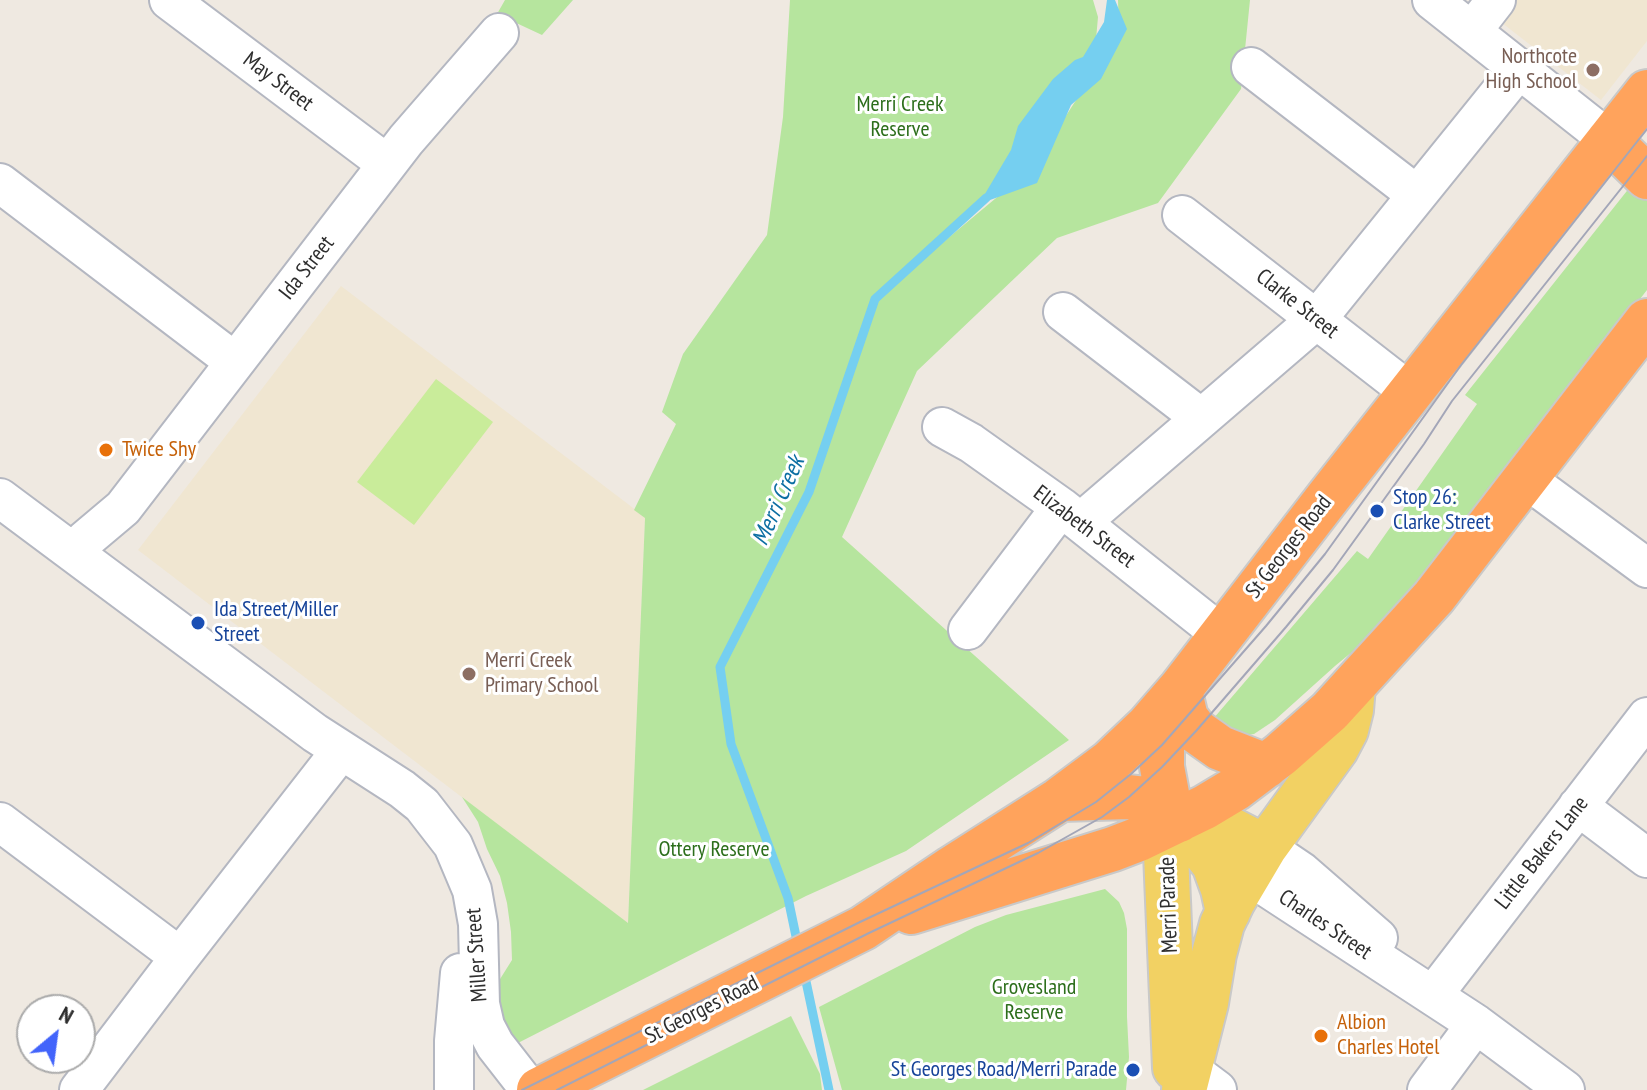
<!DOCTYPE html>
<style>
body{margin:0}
#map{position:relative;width:1647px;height:1090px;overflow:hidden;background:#efe9e1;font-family:"PT Sans Narrow",sans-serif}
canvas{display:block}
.north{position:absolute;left:16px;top:994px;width:80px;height:80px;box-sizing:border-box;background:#fff;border:2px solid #ababab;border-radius:50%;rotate:29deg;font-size:22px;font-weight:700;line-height:32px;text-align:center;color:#2e2e2e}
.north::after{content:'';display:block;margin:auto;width:28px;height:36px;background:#4264fb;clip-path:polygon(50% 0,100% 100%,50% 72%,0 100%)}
</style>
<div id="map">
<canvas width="1647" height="1090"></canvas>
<div class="north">N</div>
</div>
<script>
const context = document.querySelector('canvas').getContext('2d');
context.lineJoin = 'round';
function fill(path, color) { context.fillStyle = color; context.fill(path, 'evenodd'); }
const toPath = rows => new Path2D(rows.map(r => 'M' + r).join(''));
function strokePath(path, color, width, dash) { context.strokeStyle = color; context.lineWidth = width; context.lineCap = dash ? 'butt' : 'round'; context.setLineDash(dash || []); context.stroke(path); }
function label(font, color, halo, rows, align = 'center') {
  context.font = font + ' "PT Sans Narrow",sans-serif'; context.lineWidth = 6; context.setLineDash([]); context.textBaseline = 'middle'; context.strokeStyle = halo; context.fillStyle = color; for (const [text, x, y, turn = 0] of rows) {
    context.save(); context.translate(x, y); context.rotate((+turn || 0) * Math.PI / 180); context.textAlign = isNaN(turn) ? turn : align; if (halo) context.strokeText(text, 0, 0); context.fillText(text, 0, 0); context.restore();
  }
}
fill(toPath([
 [1512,0,1647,0,1647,41,1601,100,1497,19],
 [341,286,645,517,628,924,138,550]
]), '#f0e6d1');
fill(toPath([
 [505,0,573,0,542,35,497,14],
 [790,0,1093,0,1098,17,1094,62,1032,156,893,284,1032,168,1119,34,1118,0,1250,0,1241,89,1158,203,1057,238,917,371,842,537,1069,740,906,851,806,896,516,1044,490,995,512,960,511,932,507,903,500,876,487,849,478,822,462,797,628,923,645,518,634,510,676,424,662,412,683,354,767,235,783,117],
 [1634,182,1647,192,1647,290,1386,624,1335,666,1275,720,1254,734,1241,736,1213,719,1357,551,1368,559,1477,404,1465,395],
 [1105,889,1119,902,1124,913,1127,929,1127,1017,1129,1057,1126,1090,842,1090,819,1007,975,927,1006,915],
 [791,1016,820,1074,822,1090,643,1090]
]), '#b6e59e');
fill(toPath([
 [436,379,493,422,414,525,357,482]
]), '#c9ec9a');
fill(toPath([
 [1107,0,1115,0,1127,29,1101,79,1071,105,1037,183,979,204,1011,150,1018,126,1053,79,1075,60,1083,57,1104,22]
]), '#75cff0');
strokePath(toPath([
 [798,946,788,898,731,744,720,667,809,492,875,299,986,198],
 [804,972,829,1090]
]), '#75cff0', 9);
const minor = toPath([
 [169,0,387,164],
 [1432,0,1609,140],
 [1472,31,1496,0],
 [1251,67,1417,195],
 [0,183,235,362],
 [1182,215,1411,393],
 [1063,312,1201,418],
 [942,427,971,443,1061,507,1221,634],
 [1526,479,1647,568],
 [0,498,315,733,402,789,422,805,453,845,472,890,478,924,480,1004,485,1026,495,1045,530,1090],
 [1081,522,1317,319,1519,69],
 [75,553,85,540,123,508,406,140,499,33],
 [968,630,1061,507],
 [1578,806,1647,858],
 [0,822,180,957],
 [1265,847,1302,872,1378,938],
 [1248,875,1476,1024,1565,1090],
 [1437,990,1647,717],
 [1189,1069,1217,1090],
 [79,1090,180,957,336,757],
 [454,1090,454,1041,460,973],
 [1427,1090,1476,1024]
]);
const major = toPath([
 [1179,820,1214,864,1223,889,1228,912],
 [1179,820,1209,821,1224,826,1265,847],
 [1175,1068,1166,853,1170,836,1179,820],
 [1184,1090,1206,1003,1214,954,1222,924,1233,901,1265,847,1336,749,1346,730,1351,710,1353,686]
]);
const highway = toPath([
 [1609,140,1647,177],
 [1181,688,1182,701,1186,718,1196,731,1220,748,1266,766],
 [1176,697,1170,710,1165,729,1162,745,1162,767,1168,799,1179,820],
 [1061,799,1129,797,1147,799,1160,805,1179,820],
 [911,912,1113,849,1139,839,1205,807,1235,789,1280,755,1330,711,1434,597,1647,321],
 [539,1090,863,928,952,868,1059,800,1110,762,1148,726,1181,688,1329,496,1647,92]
]);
strokePath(minor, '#b4b7c1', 42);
strokePath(major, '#c9c9c9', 48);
strokePath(highway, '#c9c9c9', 48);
strokePath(minor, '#fff', 38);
strokePath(major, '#f2d163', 44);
strokePath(highway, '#ffa35c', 44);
strokePath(toPath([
 [522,1090,860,922,1028,843,1096,802,1131,774,1162,745,1266,626,1325,554,1461,365,1647,129],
 [557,1090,869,933,1038,853,1102,817,1129,797,1162,767,1196,731,1286,627,1333,570,1424,444,1452,401,1647,156]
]), '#a3a6b8', 2);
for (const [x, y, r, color] of [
 [1593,70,8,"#8d6e63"],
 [106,450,8,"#e8710a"],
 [1377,511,8,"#1a4fb4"],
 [198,623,8,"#1a4fb4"],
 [469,674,8,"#8d6e63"],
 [1321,1036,8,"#e8710a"],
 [1133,1070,8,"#1a4fb4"]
]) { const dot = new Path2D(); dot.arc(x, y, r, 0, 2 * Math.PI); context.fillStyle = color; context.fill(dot); strokePath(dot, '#fff', 3); }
label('22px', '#785e54', '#fff', [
 ["Northcote",1577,57],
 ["High School",1577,82],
 ["Merri Creek",485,661,"left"],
 ["Primary School",485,686,"left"]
], 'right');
label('22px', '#2e2e2e', '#fff', [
 ["May Street",278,82,37],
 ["Ida Street",307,268,-52],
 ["Clarke Street",1297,304,38],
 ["Elizabeth Street",1084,527,37],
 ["St Georges Road",1289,547,-52],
 ["Little Bakers Lane",1542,853,-52],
 ["Merri Parade",1169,905,-92],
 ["Charles Street",1325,925,34],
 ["Miller Street",477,955,-94],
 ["St Georges Road",702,1010,-27]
]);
label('22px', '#2c6e1b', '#fff', [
 ["Merri Creek",900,105],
 ["Reserve",900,130],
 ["Ottery Reserve",714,850],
 ["Grovesland",1034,988],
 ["Reserve",1034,1013]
]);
label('22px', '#c56008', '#fff', [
 ["Twice Shy",122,450],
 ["Albion",1337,1023],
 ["Charles Hotel",1337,1048]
], 'left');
label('22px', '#164399', '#fff', [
 ["Stop 26:",1393,498],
 ["Clarke Street",1393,523],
 ["Ida Street/Miller",214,610],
 ["Street",214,635],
 ["St Georges Road/Merri Parade",1117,1070,"right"]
], 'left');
label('italic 24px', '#0d6fa3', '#fff', [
 ["Merri Creek",779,501,-66]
]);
</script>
